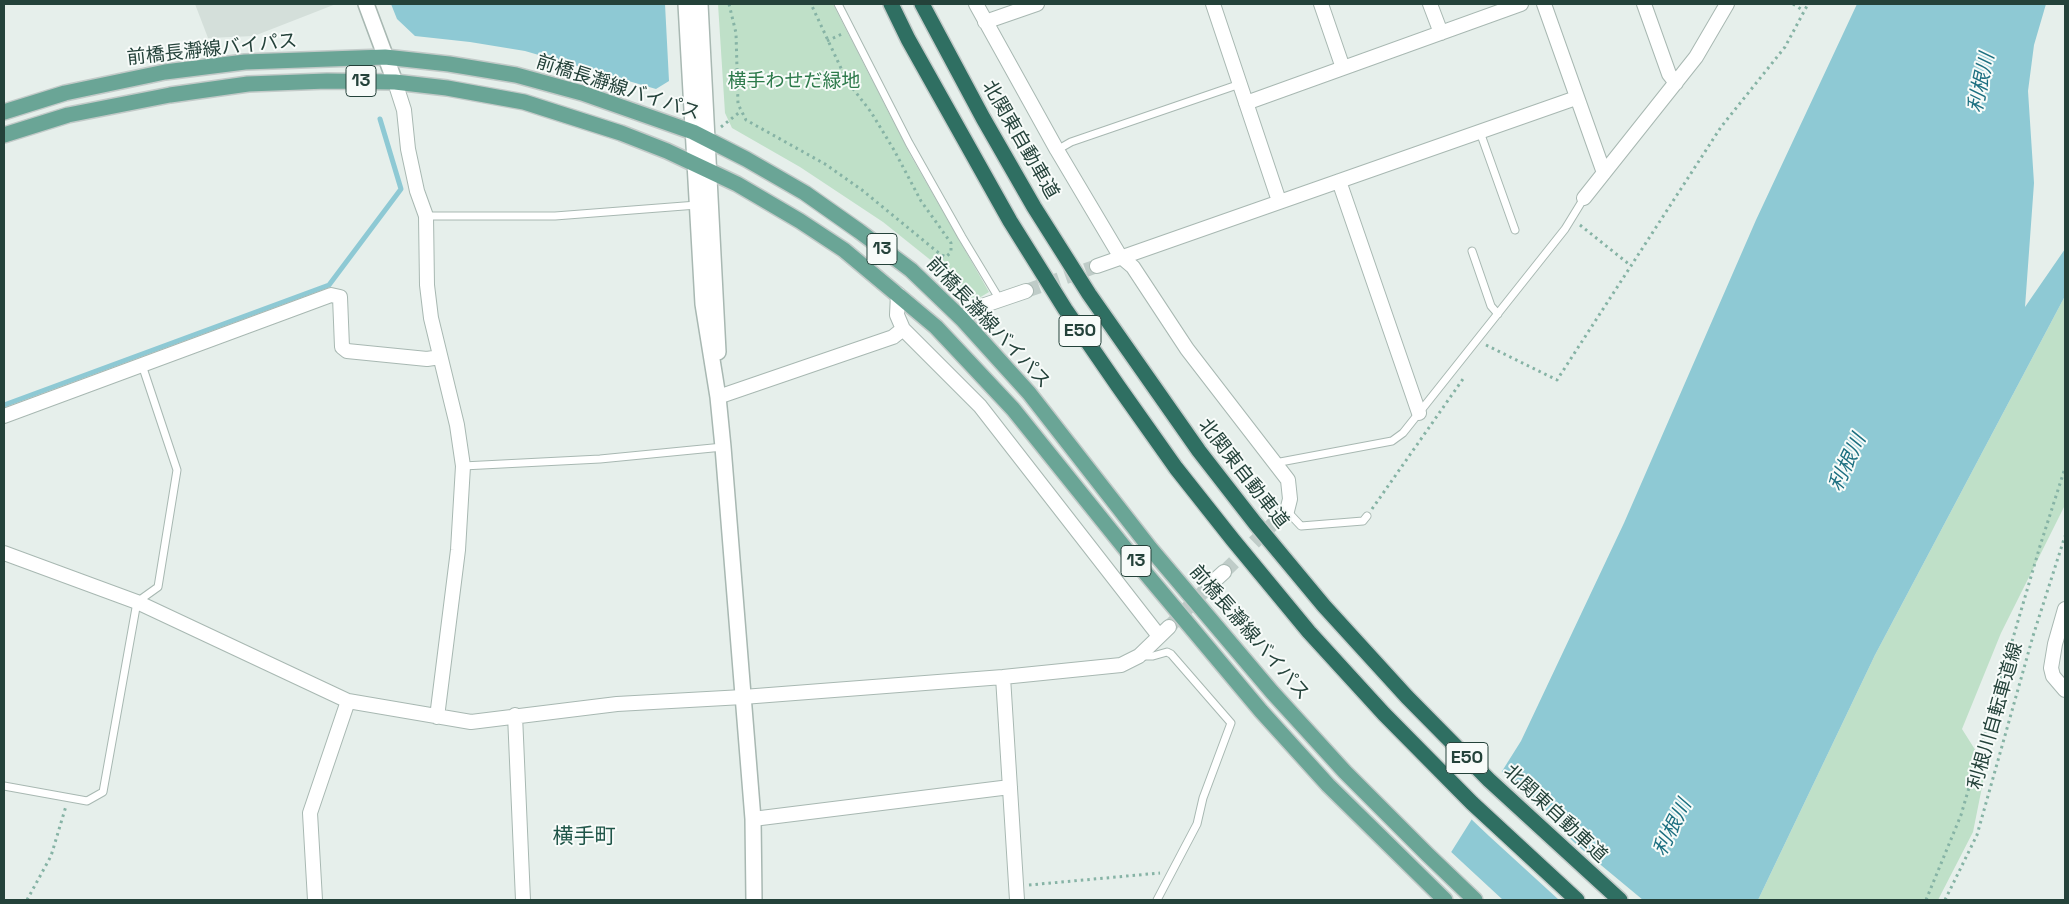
<!DOCTYPE html>
<meta charset="utf-8">
<style>
body{margin:0}
#map{position:relative;width:2069px;height:904px;overflow:hidden;background:#e6efeb;font-family:"Space Grotesk",sans-serif}
canvas{display:block}
.frame{position:absolute;inset:0;border:5px solid #24423a;pointer-events:none}
</style>
<div id="map">
<canvas width="2069" height="904"></canvas>
<div class="frame"></div>
</div>
<script>
const context = document.querySelector('canvas').getContext('2d');
context.lineJoin = 'round';
function fill(path, color) { context.fillStyle = color; context.fill(path, 'evenodd'); }
const toPath = rows => new Path2D(rows.map(r => 'M' + r).join(''));
function strokePath(path, color, width, dash) { context.strokeStyle = color; context.lineWidth = width; context.lineCap = dash ? 'butt' : 'round'; context.setLineDash(dash || []); context.stroke(path); }
function label(font, color, halo, rows, align = 'center') {
  context.font = font + ' "Space Grotesk","Noto Sans JP",sans-serif'; context.lineWidth = 4; context.setLineDash([]); context.textBaseline = 'middle'; context.strokeStyle = halo; context.fillStyle = color; for (const [text, x, y, turn = 0] of rows) {
    context.save(); context.translate(x, y); context.rotate((+turn || 0) * Math.PI / 180); context.textAlign = isNaN(turn) ? turn : align; if (halo) context.strokeText(text, 0, 0); context.fillText(text, 0, 0); context.restore();
  }
}
fill(toPath([
 [195,4,336,4,254,36,208,38]
]), '#d4dfda');
fill(toPath([
 [718,4,833,4,911,156,989,292,974,301,943,270,883,222,800,167,732,128,725,113],
 [2065,296,2065,505,2001,633,1962,729,1986,767,1973,832,1938,900,1758,900,1875,655]
]), '#bfe0c8');
fill(toPath([
 [391,4,665,4,669,81,656,89,525,51,470,42,415,36,397,19],
 [1857,4,2046,4,2034,45,2028,91,2034,183,2025,307,2065,249,2065,296,1875,655,1758,900,1421,900,1521,741,1624,523,1756,220]
]), '#8ec9d4');
fill(toPath([
 [1500,770,1578,846,1643,900,1559,900,1489,836,1470,818],
 [1449,850,1503,900,1418,900]
]), '#e6efeb');
strokePath(toPath([
 [4,405,329,285,401,189,380,119]
]), '#8ec9d4', 5);
strokePath(toPath([
 [1026,291,1097,266],
 [1224,572,1278,519],
 [1169,627,1213,582]
]), '#bfccc8', 14, [14, 7]);
const service = toPath([
 [838,4,909,143,962,237,1000,300],
 [1480,132,1515,230],
 [1057,150,1071,142,1240,84],
 [426,216,555,216,697,205],
 [1472,251,1491,306,1498,314],
 [1275,463,1392,441,1403,433,1565,229,1584,198],
 [463,466,600,459,723,447],
 [1287,511,1301,526,1363,521,1367,516],
 [1140,656,1153,656,1167,652,1171,654,1231,723,1203,798,1197,824,1157,900],
 [4,786,87,801,103,792,137,602,158,587,177,470,142,365]
]);
const minor = toPath([
 [976,4,1057,150,1120,256,1133,267,1187,349,1288,480,1290,499,1287,511,1278,519],
 [1213,4,1279,201],
 [1321,4,1343,68],
 [1430,4,1441,33],
 [1544,4,1604,173],
 [1644,4,1669,74,1676,83],
 [985,22,1037,4],
 [395,82,404,110,408,149,417,191,426,216,427,285,431,318,457,425,463,466,458,550,437,717],
 [1246,103,1521,4],
 [1339,181,1419,413],
 [1584,198,1696,57,1727,4],
 [1097,266,1576,98],
 [898,294,897,315,903,329,980,406,1159,636],
 [962,319,979,307,1026,291],
 [718,397,893,337,903,329],
 [4,416,331,295,340,297,342,347,347,351,427,359,440,357],
 [4,553,137,602,348,701,471,722,617,704,743,697,1003,677,1121,665,1139,656,1169,627],
 [1213,582,1224,572],
 [2065,609,2055,644,2051,668,2053,676,2065,690],
 [1003,677,1017,900],
 [515,715,523,900],
 [753,819,1010,787],
 [315,900,310,813,348,701]
]);
const tertiary = toPath([
 [366,4,395,82],
 [686,4,703,304,718,397,723,447,753,819,754,900],
 [700,4,718,352]
]);
const primary = toPath([
 [4,112,65,93,165,72,245,62,385,57,449,64,516,75,582,93,693,132,746,159,805,193,859,231,911,270,962,319,1029,393,1150,548,1272,692,1345,772,1427,854,1475,900],
 [4,135,68,115,170,95,248,84,327,81,395,82,447,88,524,102,621,133,667,151,737,184,800,221,844,250,936,327,1013,409,1132,557,1261,711,1328,785,1445,900]
]);
const motorway = toPath([
 [891,4,908,39,1010,221,1065,309,1118,386,1176,468,1233,540,1309,632,1384,714,1472,803,1577,900],
 [922,4,983,118,1034,207,1089,294,1199,451,1255,523,1324,606,1407,697,1489,780,1620,900]
]);
strokePath(service, '#a8b8b2', 9);
strokePath(minor, '#a8b8b2', 16);
strokePath(tertiary, '#a8b8b2', 18);
strokePath(primary, '#c2cac8', 18);
strokePath(motorway, '#c2cac8', 18);
strokePath(toPath([
 [729,4,736,33,738,104,746,120,825,164,862,190,940,254,946,257,951,252,951,243,921,201,894,150,871,112,847,81,811,4],
 [1793,4,1804,11],
 [827,41,842,34],
 [721,127,741,111],
 [1580,225,1630,265],
 [1486,345,1557,380,1721,127,1785,47,1808,4],
 [1372,509,1463,379],
 [1029,885,1160,873],
 [27,900,51,856,66,806],
 [1926,900,1961,815,2040,546,2065,468],
 [1945,900,1977,835,2033,636,2065,536]
]), '#86b3a5', 3, [2.5, 4]);
strokePath(service, '#fff', 7);
strokePath(minor, '#fff', 14);
strokePath(tertiary, '#fff', 15);
strokePath(primary, '#6aa596', 15);
strokePath(motorway, '#2f6f62', 15);
for (const [x, y, w] of [
 [361,81,30],
 [882,249,30],
 [1080,331,42],
 [1136,561,30],
 [1467,758,42]
]) { const box = new Path2D(); box.roundRect(x - w / 2, y - 15.5, w, 31, 4); context.fillStyle = '#f7fbf9'; context.fill(box); strokePath(box, '#24423a', 1); }
label('bold 18px', '#24423a', null, [
 ["13",361,81],
 ["13",882,249],
 ["E50",1080,331],
 ["13",1136,561],
 ["E50",1467,758]
]);
label('19px', '#24423a', '#f7fbf9', [
 ["前橋長瀞線バイパス",212,50,-6],
 ["前橋長瀞線バイパス",618,88,18],
 ["北関東自動車道",1020,140,60],
 ["前橋長瀞線バイパス",988,323,47],
 ["北関東自動車道",1243,474,52],
 ["前橋長瀞線バイパス",1249,633,49],
 ["利根川自転車道線",1996,716,-74],
 ["北関東自動車道",1555,814,43]
]);
label('19px', '#2d7a4b', '#f7fbf9', [
 ["横手わせだ緑地",794,82]
]);
label('italic 20px', '#1c6f80', '#f7fbf9', [
 ["利根川",1982,83,-78],
 ["利根川",1848,463,-65],
 ["利根川",1673,828,-63]
]);
label('21px', '#1f5548', '#f7fbf9', [
 ["横手町",584,837]
]);
</script>
